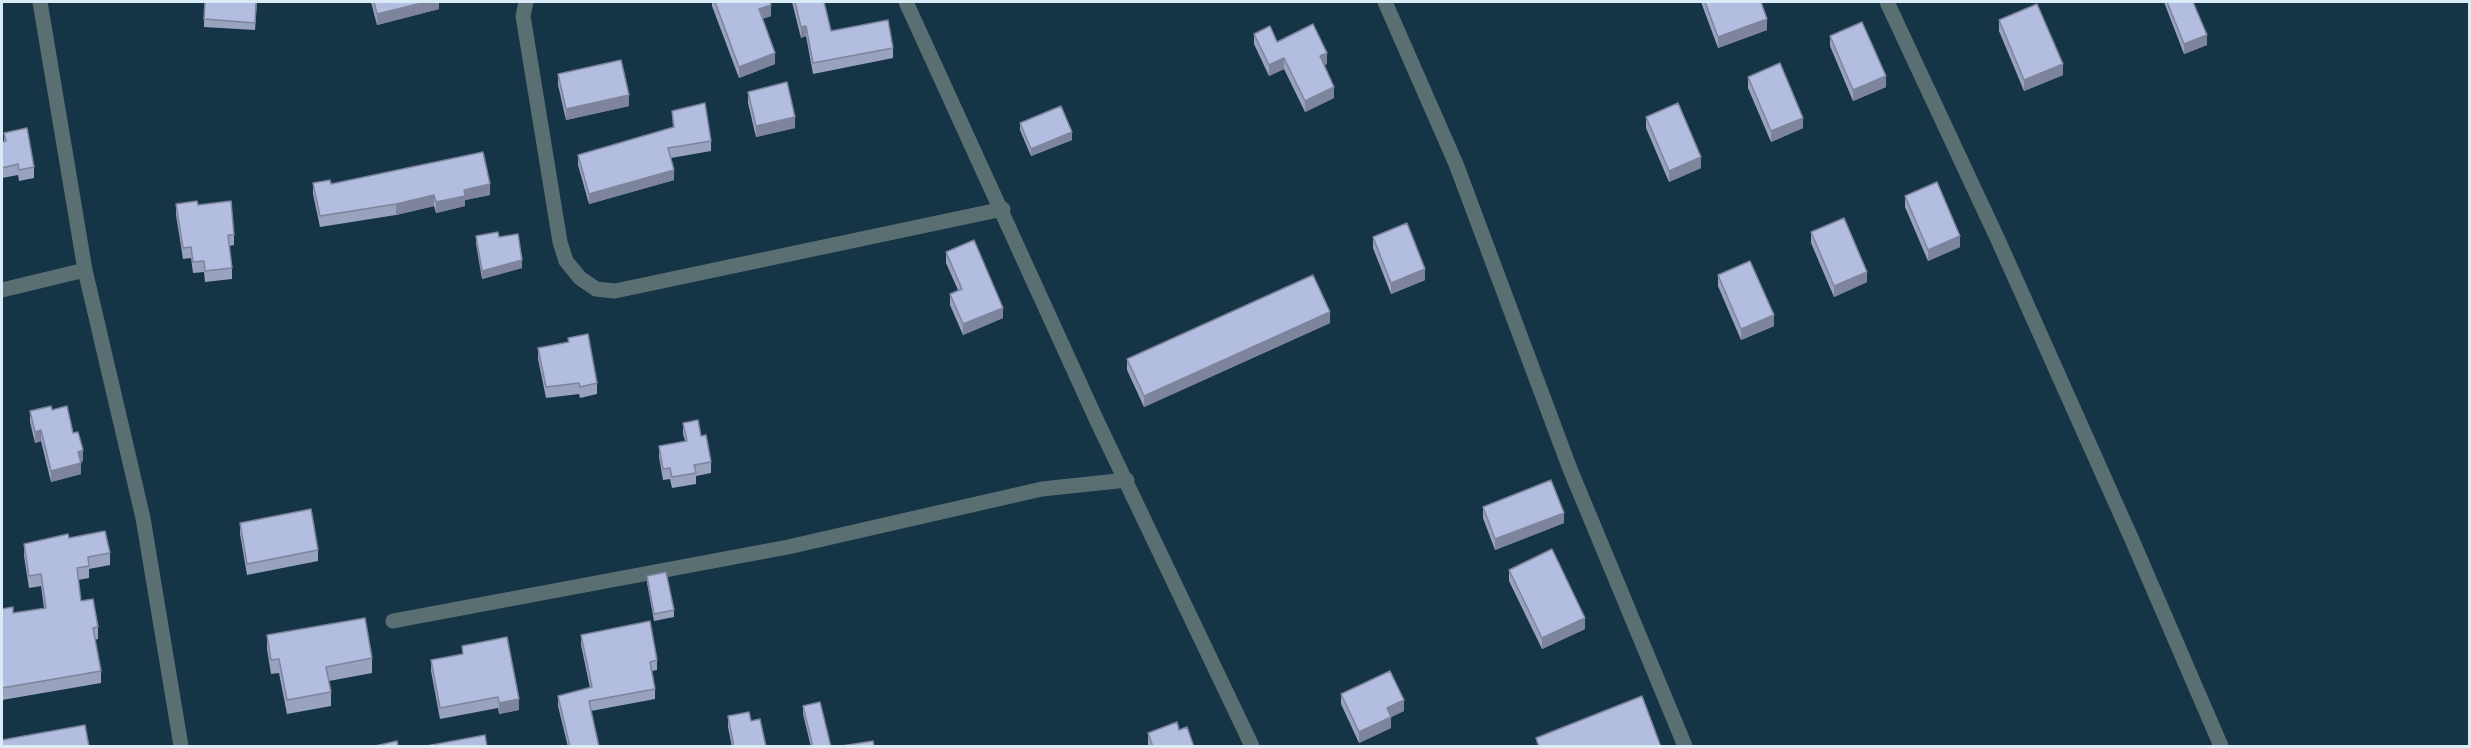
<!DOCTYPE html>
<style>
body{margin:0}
#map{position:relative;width:2471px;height:748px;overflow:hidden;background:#153446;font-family:"DM Sans",sans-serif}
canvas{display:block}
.frame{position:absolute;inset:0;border:3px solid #d9ebf6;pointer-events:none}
</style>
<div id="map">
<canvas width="2471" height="748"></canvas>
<div class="frame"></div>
</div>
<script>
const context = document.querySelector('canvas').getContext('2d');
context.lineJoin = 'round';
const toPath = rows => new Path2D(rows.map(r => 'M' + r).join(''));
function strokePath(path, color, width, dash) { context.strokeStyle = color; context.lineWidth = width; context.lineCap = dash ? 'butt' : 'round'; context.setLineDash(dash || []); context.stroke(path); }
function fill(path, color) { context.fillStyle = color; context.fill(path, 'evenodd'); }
strokePath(toPath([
 [40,2,85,270,143,518,181,746],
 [526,2,523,16,560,242,566,261,580,278,596,289,615,291,1003,209],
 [906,2,1097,421,1252,746],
 [1385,2,1456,164,1570,469,1685,746],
 [1887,2,1999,242,2133,542,2221,746],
 [2,290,85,270],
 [393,621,788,547,1042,489,1127,480]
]), '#5a6f71', 15);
fill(toPath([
 [257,2,255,30,204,27,204,19],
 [371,2,439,2,439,9,377,25],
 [712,2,770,2,771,16,762,19,775,64,739,78,712,6],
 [792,2,824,2,831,31,893,48,893,58,813,74,806,36,801,38],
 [1701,2,1761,2,1767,30,1718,48],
 [2164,2,2193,2,2207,45,2184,54],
 [1999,20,2063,75,2024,91,1999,31],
 [1254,34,1277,42,1327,64,1324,65,1334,98,1305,112,1284,69,1269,76,1254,44],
 [1830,36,1886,87,1853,101,1830,46],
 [558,74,629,106,566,120,558,85],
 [1748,77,1803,128,1771,142,1748,88],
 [748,92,795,128,756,137,748,103],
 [672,111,711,141,711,151,671,158,674,180,589,204,578,165,578,155,673,128],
 [1646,117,1701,168,1669,182,1646,128],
 [1020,123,1072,140,1031,156,1020,130],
 [4,133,34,167,34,178,19,181,18,175,2,178,2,142,4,141],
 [313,183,331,184,490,195,465,200,465,206,436,213,434,206,396,215,320,227,313,194],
 [1905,196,1960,247,1928,261,1905,207],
 [176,204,198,205,234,235,234,245,229,246,232,268,232,279,205,282,204,272,193,273,191,258,183,259,176,215],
 [1811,232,1867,282,1834,297,1811,243],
 [476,236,499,237,522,268,482,279,476,244],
 [1373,237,1425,280,1391,294,1373,248],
 [946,252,1003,318,963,335,950,305,950,294,958,290,946,263],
 [1718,275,1774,326,1741,340,1718,286],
 [1330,323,1144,407,1127,370,1127,359],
 [568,338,597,383,597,394,580,398,579,394,546,398,538,359,538,348,568,342],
 [52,410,73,433,83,461,80,462,81,474,51,482,41,441,35,443,30,422,30,411],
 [683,423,701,436,711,462,711,473,696,476,696,484,672,488,670,479,663,480,659,457,659,446,685,441,683,434],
 [1483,507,1564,523,1495,550,1483,518],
 [240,523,318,550,318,561,247,575,240,534],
 [69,538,110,553,110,565,89,569,89,578,78,580,81,601,98,627,98,639,95,640,101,671,101,683,2,700,2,609,13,613,44,608,41,586,29,588,24,556,24,544],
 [1509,570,1585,629,1542,649,1509,581],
 [647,576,674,610,674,617,654,621,647,583],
 [267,635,372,658,372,673,329,681,331,692,331,706,287,714,279,673,271,674,267,649],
 [581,635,657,660,657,670,652,671,655,689,655,699,591,711,599,747,568,747,558,706,558,696,590,688,581,645],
 [462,646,519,710,499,714,498,708,440,719,431,671,431,660,462,654],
 [1341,694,1404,711,1391,717,1391,728,1359,743,1341,704],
 [803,706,831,747,811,747,803,714],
 [728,716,751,721,766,747,732,747,728,727],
 [1179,730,1194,747,1149,747,1148,744,1148,733]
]), '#99a3c0');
fill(toPath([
 [426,2,439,2,439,9,377,25,377,14],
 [771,5,771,16,759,20,759,9],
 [1767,19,1767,30,1718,48,1718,37],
 [806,26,806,36,801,38,801,27],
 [2207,35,2207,45,2184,54,2184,44],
 [775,53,775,64,739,78,739,67],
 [1327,53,1327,64,1320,67,1320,56],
 [1284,58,1284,69,1269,76,1269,65],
 [2063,64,2063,75,2024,91,2024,80],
 [1886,76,1886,87,1853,101,1853,90],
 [1334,87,1334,98,1305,112,1305,101],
 [629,95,629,106,566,120,566,109],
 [795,117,795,128,756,137,756,126],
 [1803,118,1803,128,1771,142,1771,131],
 [1072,132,1072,140,1031,156,1031,149],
 [1701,157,1701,168,1669,182,1669,171],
 [674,170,674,180,589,204,589,194],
 [490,184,490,195,465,200,465,206,436,213,436,202,464,190],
 [434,195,434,206,396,215,396,204],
 [1960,236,1960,247,1928,261,1928,250],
 [522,260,522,268,482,279,482,271],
 [1425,269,1425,280,1391,294,1391,283],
 [1867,272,1867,282,1834,297,1834,286],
 [1003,308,1003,318,963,335,963,324],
 [1330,312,1330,323,1144,407,1144,396],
 [1774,315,1774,326,1741,340,1741,329],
 [41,430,41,441,35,443,35,432],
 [83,450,83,461,78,463,78,452],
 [81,463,81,474,51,482,51,471],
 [1564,513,1564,523,1495,550,1495,539],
 [1585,618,1585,629,1542,649,1542,638],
 [519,699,519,710,499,714,499,703],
 [1404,700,1404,711,1391,717,1391,728,1359,743,1359,732,1387,708]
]), '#7d849c');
const building = toPath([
 [205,2,256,2,255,23,204,19,205,2],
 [374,2,426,2,377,14,374,2],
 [715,2,770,2,771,5,759,9,775,53,739,67,715,2],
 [795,2,824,2,831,31,888,20,893,48,813,63,806,26,801,27,795,2],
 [1705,2,1761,2,1767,19,1718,37,1705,2],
 [2167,2,2193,2,2207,35,2184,44,2167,2],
 [2037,4,2063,64,2024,80,1999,20,2037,4],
 [1862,22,1886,76,1853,90,1830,36,1862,22],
 [1313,24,1327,53,1320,56,1334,87,1305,101,1284,58,1269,65,1254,34,1270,26,1277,42,1313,24],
 [621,60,629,95,566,109,558,74,621,60],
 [1780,63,1803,118,1771,131,1748,77,1780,63],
 [787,82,795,117,756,126,748,92,787,82],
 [705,103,711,141,668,148,674,170,589,194,578,155,674,127,672,111,705,103],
 [1678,103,1701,157,1669,171,1646,117,1678,103],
 [1061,106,1072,132,1031,149,1020,123,1061,106],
 [27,128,34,167,19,170,18,164,2,168,2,142,6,141,4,133,27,128],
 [483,152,490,184,464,190,465,196,436,202,434,195,396,204,320,216,313,183,330,180,331,184,483,152],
 [1937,182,1960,236,1928,250,1905,196,1937,182],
 [197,201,198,205,231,201,234,235,228,235,232,268,205,271,204,261,193,262,191,247,183,248,176,204,197,201],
 [1844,218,1867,272,1834,286,1811,232,1844,218],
 [1407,223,1425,269,1391,283,1373,237,1407,223],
 [498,232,499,237,518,234,522,260,482,271,476,236,498,232],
 [974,240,1003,308,963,324,950,294,962,289,946,252,974,240],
 [1750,261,1774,315,1741,329,1718,275,1750,261],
 [1313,275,1330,312,1144,396,1127,359,1313,275],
 [588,334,597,383,580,387,579,383,546,387,538,348,569,342,568,338,588,334],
 [51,406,52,410,67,406,73,433,78,432,83,450,78,452,81,463,51,471,41,430,35,432,30,411,51,406],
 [698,420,701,436,706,435,711,462,694,465,696,473,672,477,670,468,663,469,659,446,687,441,683,423,698,420],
 [1551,480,1564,513,1495,539,1483,507,1551,480],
 [311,509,318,550,247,564,240,523,311,509],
 [105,531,110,553,88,557,89,566,77,568,81,601,93,599,98,627,93,628,101,671,2,688,2,609,13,607,13,613,46,608,41,574,29,576,24,544,68,534,69,538,105,531],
 [1552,549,1585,618,1542,638,1509,570,1552,549],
 [666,572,674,610,654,614,647,576,666,572],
 [365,618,372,658,326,667,331,692,287,700,279,659,271,660,267,635,365,618],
 [650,621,657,660,650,662,655,689,589,701,599,747,570,747,558,696,592,687,581,635,650,621],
 [507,637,519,699,499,703,498,697,440,708,431,660,463,654,462,646,507,637],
 [1390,671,1404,700,1387,708,1391,717,1359,732,1341,694,1390,671],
 [1642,696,1661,747,1539,747,1536,738,1642,696],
 [820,702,831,747,813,747,803,706,820,702],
 [749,712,751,721,760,719,766,747,734,747,728,716,749,712],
 [1177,722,1179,730,1187,727,1194,747,1153,747,1148,733,1177,722],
 [85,725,89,747,2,747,2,740,85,725],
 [485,735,487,747,421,747,485,735],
 [397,741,398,747,375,747,375,746,397,741],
 [873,741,874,747,835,747,873,741]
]);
fill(building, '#b2bddf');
strokePath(building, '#7d849c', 1.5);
</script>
